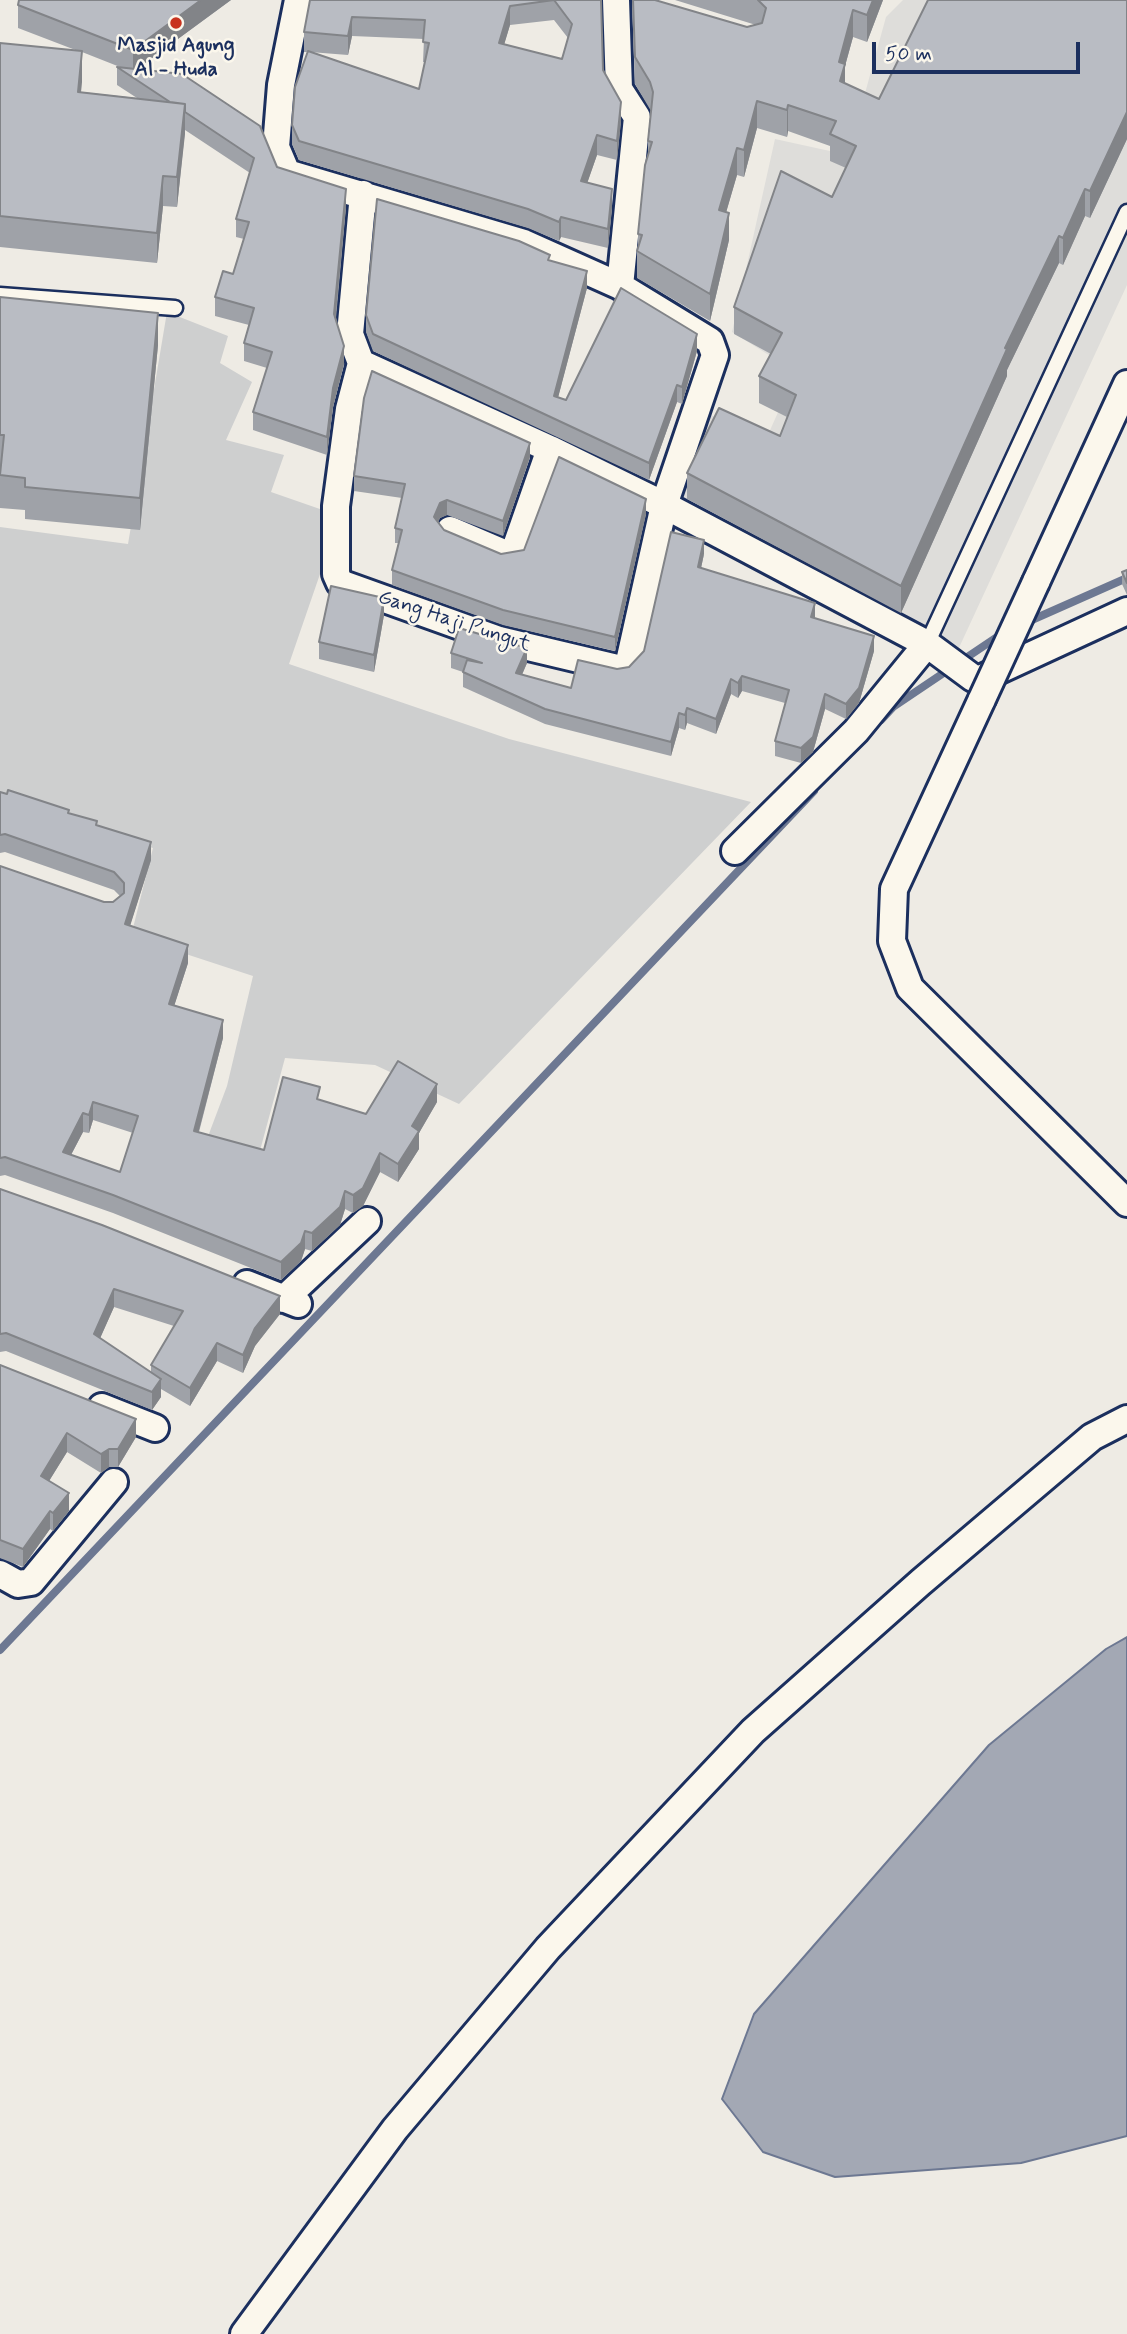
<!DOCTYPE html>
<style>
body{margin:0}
#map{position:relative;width:1127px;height:2334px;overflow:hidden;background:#eeebe4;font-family:Mynerve,sans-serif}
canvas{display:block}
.scale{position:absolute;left:872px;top:42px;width:208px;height:32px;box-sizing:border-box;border:4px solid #1b2f5e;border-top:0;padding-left:9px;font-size:21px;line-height:24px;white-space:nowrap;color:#1b2f5e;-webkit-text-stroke:5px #fbf7ec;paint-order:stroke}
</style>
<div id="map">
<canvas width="1127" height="2334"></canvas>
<div class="scale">50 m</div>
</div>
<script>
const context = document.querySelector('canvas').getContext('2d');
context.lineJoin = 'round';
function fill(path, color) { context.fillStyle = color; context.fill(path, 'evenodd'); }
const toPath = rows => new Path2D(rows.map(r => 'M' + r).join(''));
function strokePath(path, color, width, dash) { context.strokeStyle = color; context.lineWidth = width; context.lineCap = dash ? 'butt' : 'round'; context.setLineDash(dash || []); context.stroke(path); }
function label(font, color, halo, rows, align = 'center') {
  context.font = font + ' Mynerve,sans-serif'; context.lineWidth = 5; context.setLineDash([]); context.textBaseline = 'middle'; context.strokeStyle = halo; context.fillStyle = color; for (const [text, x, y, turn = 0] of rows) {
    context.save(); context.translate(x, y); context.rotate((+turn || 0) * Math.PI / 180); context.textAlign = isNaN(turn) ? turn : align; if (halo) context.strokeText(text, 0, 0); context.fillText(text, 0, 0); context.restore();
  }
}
fill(toPath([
 [903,0,1127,0,1127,285,957,652,659,510,705,413,767,437,796,372,732,332,775,139,848,155,886,17]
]), '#deddda');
fill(toPath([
 [167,312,228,336,220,363,252,382,226,440,284,455,271,492,340,516,289,664,509,739,751,802,459,1104,375,1065,285,1058,258,1158,207,1139,227,1086,253,976,131,936,153,848,0,801,0,527,128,544]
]), '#cecfcf');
const water = toPath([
 [1127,1637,1127,2136,1021,2163,835,2177,763,2152,722,2099,754,2014,989,1745,1106,1649,1127,1637]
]);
fill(water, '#a3a8b4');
strokePath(water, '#6d7892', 2);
strokePath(toPath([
 [1025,623,1127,578],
 [881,720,893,707,1006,631],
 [0,1650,814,791]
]), '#6d7892', 8);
const lane = toPath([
 [0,295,175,308],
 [927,644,1127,212]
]);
const street = toPath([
 [298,0,281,85,276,147,287,173,524,243,620,286,710,341,715,355,664,505,927,644,973,678,980,679,1127,611],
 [616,0,619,89,637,117,620,286],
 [361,363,349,409,336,506,336,574,340,583,499,640,621,669,624,667,629,662,664,505,550,449,361,363,350,334,363,194],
 [450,530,506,554,514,552,550,449],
 [1036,582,1127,384],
 [982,699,894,889,892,941,910,988,1127,1203],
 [735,851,856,731,927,644],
 [247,1284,298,1304],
 [284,1299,367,1221],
 [102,1407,155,1428],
 [0,1574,18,1584,31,1582,114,1482],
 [244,2334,395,2129,548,1948,753,1731,921,1582,1092,1437,1127,1419]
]);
strokePath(lane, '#1b2f5e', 19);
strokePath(street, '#1b2f5e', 32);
strokePath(lane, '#fbf7ec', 14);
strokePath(street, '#fbf7ec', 26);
const streetBridge = toPath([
 [982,699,1036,582]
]);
strokePath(streetBridge, '#1b2f5e', 32, []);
strokePath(streetBridge, '#fbf7ec', 26);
fill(toPath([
 [231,0,137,69,277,167,346,207,336,318,344,364,333,407,327,455,253,430,253,412,267,368,244,361,244,343,249,325,215,316,215,297,233,274,244,239,236,237,236,219,250,173,185,130,177,207,163,206,157,263,0,247,0,43,78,51,18,28,18,5],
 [82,52,120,67,117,67,117,85,137,98,81,92],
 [310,0,601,0,603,70,621,121,617,160,597,155,587,183,612,208,608,248,561,237,559,241,528,228,299,160,292,144,292,125,307,52,304,52,304,32],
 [554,20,568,38,562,59,504,44,510,25],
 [352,36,424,39,423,62,425,62,419,89,310,52,348,55],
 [632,0,747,27,756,25,675,0,883,0,867,42,853,37,845,66,845,84,879,99,1127,0,1127,139,1090,218,1085,216,1063,265,1059,263,1007,370,1007,376,901,613,687,499,687,473,780,436,787,417,759,403,759,376,771,354,734,334,734,307,832,197,846,168,830,161,830,146,788,131,787,137,757,128,744,177,737,175,726,212,729,240,710,321,637,278,637,251,638,246,638,234,648,156,648,141,651,111,635,84],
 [550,260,587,288,558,397,566,400,697,351,682,404,677,402,649,480,373,351,366,332,366,315],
 [0,297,158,345,140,530,25,519,25,510,0,508],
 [530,457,503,536,447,515,440,518,438,522,444,530,501,554,524,550,646,514,615,651,503,625,392,585,392,570,399,543,395,543,395,528,402,498,354,491,354,476],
 [704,554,701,568,815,618,874,651,859,703,846,719,825,709,813,752,801,763,775,756,775,741,785,703,742,691,738,698,731,694,716,734,687,723,685,730,679,728,671,756,545,724,463,687,463,672,451,668,451,653,527,663,522,675,571,688,617,669,629,667,644,651],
 [1127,570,1127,595,1122,584,1122,572],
 [384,615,374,672,319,659,319,642],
 [0,792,69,813,97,825,151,860,130,925,188,963,174,1006,223,1038,199,1132,264,1150,320,1100,366,1114,437,1102,419,1133,419,1149,398,1182,380,1172,363,1206,353,1213,345,1209,340,1225,312,1251,305,1249,301,1261,281,1280,113,1213,5,1175,0,1176,0,866,104,902,113,902,120,896,114,890,5,852,0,853],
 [93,1120,133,1133,120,1172,71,1155,83,1132,89,1133],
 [0,1189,280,1314,255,1346,243,1373,217,1361,190,1406,161,1389,161,1397,152,1410,6,1351,0,1352],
 [114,1307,174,1326,151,1365,151,1372,100,1338],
 [0,1365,136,1437,118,1467,109,1467,101,1473,67,1452,49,1481,69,1511,53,1531,50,1529,23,1567,0,1558]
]), '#9fa2a8');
fill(toPath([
 [201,0,231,0,133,72,133,50],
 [873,0,883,0,867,42,867,15],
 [510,6,510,25,499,62,499,43],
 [853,10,853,37,845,66,845,91,840,108,839,62],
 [352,17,352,36,348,55,348,36],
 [82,51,82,82,78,122,78,92],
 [757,101,757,128,744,177,744,150],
 [621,102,621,121,617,160,617,141],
 [185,104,185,134,177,207,177,177],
 [788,105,788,131,787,137,787,110],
 [1127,112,1127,139,1090,218,1090,191],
 [597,135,597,155,581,201,581,181],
 [737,148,737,175,719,237,719,210],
 [163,176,163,206,157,263,157,233],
 [346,189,346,207,334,333,334,314],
 [612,189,612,208,608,248,608,229],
 [1085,189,1085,216,1063,265,1063,238],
 [729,213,729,240,710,321,710,294],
 [561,217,561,237,559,241,559,222],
 [1059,236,1059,263,1007,370,1007,376,901,613,901,586,1005,348],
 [587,271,587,288,554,413,554,396],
 [158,313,158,345,140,530,140,498],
 [697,334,697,351,682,404,682,387],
 [344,346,344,364,333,407,327,455,327,437,333,388],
 [677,385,677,402,649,480,649,463],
 [530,443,530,457,503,536,503,521],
 [646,499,646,514,615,651,615,637],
 [447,500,447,515,440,518,434,531,434,517,440,503],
 [704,540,704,554,698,582,698,567],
 [384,598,384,615,374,672,374,655],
 [815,603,815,618,811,617],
 [874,636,874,651,859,703,846,719,846,704],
 [527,648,527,663,516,688,516,673],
 [742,676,742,691,738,698,738,683],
 [731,679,731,694,716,734,716,719],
 [825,694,825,709,813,752,801,763,801,748],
 [687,708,687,723,685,730,685,715],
 [679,713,679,728,671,756,671,742],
 [151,842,151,860,125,942,125,924],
 [188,945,188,963,169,1022,169,1004],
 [223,1020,223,1038,194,1149,194,1131],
 [437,1084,437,1102,419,1133,419,1149,398,1182,398,1164,412,1126],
 [93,1102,93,1120,89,1133,89,1115],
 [83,1113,83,1132,63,1170,63,1152],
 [380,1153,380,1172,363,1206,353,1213,353,1195],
 [345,1191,345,1209,340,1225,312,1251,312,1233],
 [305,1231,305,1249,301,1261,281,1280,281,1262],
 [114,1289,114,1307,94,1352,94,1334],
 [280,1296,280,1314,255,1346,243,1373,243,1355,255,1328],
 [217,1343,217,1361,190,1406,190,1388],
 [161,1379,161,1397,152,1410,152,1392],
 [136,1419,136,1437,118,1467,118,1449],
 [67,1433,67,1452,41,1494,41,1476],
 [109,1449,109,1467,101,1473,101,1454],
 [69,1493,69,1511,53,1531,53,1513],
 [50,1511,50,1529,23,1567,23,1549]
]), '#828488');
const building = toPath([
 [19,0,201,0,133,50,18,5,19,0],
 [310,0,601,0,603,70,621,102,617,141,597,135,581,181,612,189,608,229,561,217,559,222,528,209,299,141,292,125,295,87,308,51,419,89,429,43,423,42,425,20,352,17,348,36,304,32,310,0],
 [554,0,572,24,562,59,499,43,510,6,554,0],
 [633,0,655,0,747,27,762,23,766,8,758,0,873,0,867,15,853,10,839,62,845,64,840,81,879,99,928,0,1127,0,1127,112,1090,191,1085,189,1063,238,1059,236,1005,348,1007,349,901,586,687,473,719,408,780,436,796,395,759,376,782,333,734,307,781,171,832,197,856,146,830,134,836,121,788,105,787,110,757,101,744,150,737,148,719,210,729,213,710,294,637,251,642,235,638,234,645,165,652,142,648,141,653,92,650,82,635,57,633,0],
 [0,43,82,51,78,92,185,104,177,177,163,176,157,233,0,216,0,43],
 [117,67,182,74,260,126,277,167,346,189,334,314,344,346,333,388,327,437,253,412,272,352,244,343,254,308,215,297,223,271,233,274,249,222,236,219,254,158,185,112,185,104,170,102,117,67],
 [377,199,519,241,550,255,548,260,587,271,554,396,566,400,621,288,697,334,682,387,677,385,649,463,373,334,366,315,377,199],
 [0,297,158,313,140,498,25,487,25,478,0,475,4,435,0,435,0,297],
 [372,371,530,443,503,521,447,500,440,503,434,517,444,530,501,554,524,550,559,457,646,499,615,637,503,610,392,570,402,530,395,528,405,484,354,476,364,398,372,371],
 [671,532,704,540,698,567,815,603,811,617,874,636,859,688,846,704,825,694,813,737,801,748,775,741,789,690,742,676,738,683,731,679,716,719,687,708,685,715,679,713,671,742,545,709,463,672,467,660,482,663,451,653,459,628,527,648,516,673,571,688,578,660,617,669,629,667,644,651,671,532],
 [1127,570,1127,583,1122,572,1127,570],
 [331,586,384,598,374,655,319,642,331,586],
 [8,790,69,810,68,813,97,821,96,825,151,842,125,924,188,945,169,1004,223,1020,194,1131,264,1150,283,1077,320,1087,317,1099,366,1114,398,1061,437,1084,412,1126,419,1131,398,1164,380,1153,363,1188,353,1195,345,1191,340,1207,312,1233,305,1231,301,1243,281,1262,113,1195,5,1157,0,1158,0,866,104,902,113,902,124,893,124,883,114,872,5,834,0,835,0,792,7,794,8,790],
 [93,1102,138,1116,120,1172,63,1152,83,1113,89,1115,93,1102],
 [0,1189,102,1225,280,1296,255,1328,243,1355,217,1343,190,1388,151,1365,183,1311,114,1289,94,1334,161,1379,152,1392,6,1333,0,1334,0,1189],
 [0,1365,136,1419,118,1449,109,1449,101,1454,67,1433,41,1476,69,1493,53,1513,50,1511,23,1549,0,1540,0,1365]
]);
fill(building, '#b9bcc3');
strokePath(building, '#828488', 2);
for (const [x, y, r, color] of [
 [176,23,7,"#c8321e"]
]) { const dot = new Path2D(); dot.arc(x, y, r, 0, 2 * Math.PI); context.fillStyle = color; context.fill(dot); strokePath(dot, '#fbf7ec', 2.5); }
label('bold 21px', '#1b2f5e', '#fbf7ec', [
 ["Masjid Agung",176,47],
 ["Al - Huda",176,71]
]);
label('21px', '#1b2f5e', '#fbf7ec', [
 ["Gang Haji Pungut",454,622,18]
]);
</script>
